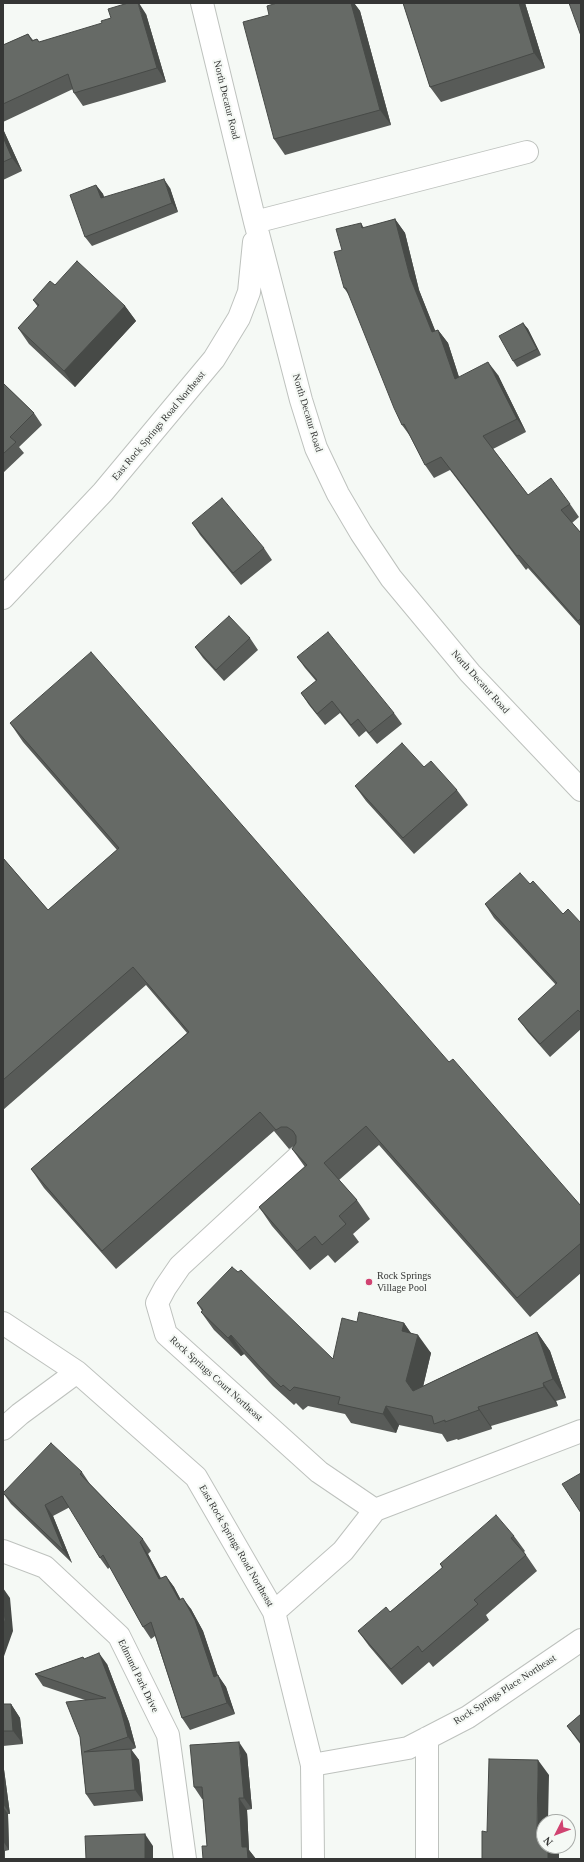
<!DOCTYPE html>
<style>
body{margin:0}
#map{position:relative;width:584px;height:1862px;overflow:hidden;background:#f5f9f5;font-family:"Times New Roman",serif}
canvas{display:block}
.frame{position:absolute;inset:0;border:4px solid #353635;pointer-events:none}
.north{position:absolute;left:536px;top:1814px;width:40px;height:40px;box-sizing:border-box;background:#f5f9f5;border:1px solid #a8aba8;border-radius:50%;rotate:228deg;font-size:11px;font-weight:700;line-height:16px;text-align:center;color:#353635}
.north::after{content:'';display:block;margin:auto;width:14px;height:18px;background:#d04371;clip-path:polygon(50% 0,100% 100%,50% 72%,0 100%)}
</style>
<div id="map">
<canvas width="584" height="1862"></canvas>
<div class="frame"></div>
<div class="north">N</div>
</div>
<script>
const context = document.querySelector('canvas').getContext('2d');
context.lineJoin = 'round';
const toPath = rows => new Path2D(rows.map(r => 'M' + r).join(''));
function strokePath(path, color, width, dash) { context.strokeStyle = color; context.lineWidth = width; context.lineCap = dash ? 'butt' : 'round'; context.setLineDash(dash || []); context.stroke(path); }
function fill(path, color) { context.fillStyle = color; context.fill(path, 'evenodd'); }
function label(font, color, halo, rows, align = 'center') {
  context.font = font + ' "Times New Roman",serif'; context.lineWidth = 4; context.setLineDash([]); context.textBaseline = 'middle'; context.strokeStyle = halo; context.fillStyle = color; for (const [text, x, y, turn = 0] of rows) {
    context.save(); context.translate(x, y); context.rotate((+turn || 0) * Math.PI / 180); context.textAlign = isNaN(turn) ? turn : align; if (halo) context.strokeText(text, 0, 0); context.fillText(text, 0, 0); context.restore();
  }
}
const minor = toPath([
 [202,3,255,222,301,400,316,448,338,494,361,533,391,578,470,673,581,790],
 [255,222,527,152],
 [3,598,103,492,214,359,239,318,249,292,254,242],
 [297,1158,180,1266,165,1288,157,1303,166,1334,319,1472,375,1510],
 [3,1323,77,1372,196,1477,274,1612,312,1765,313,1859],
 [3,1429,20,1414,77,1372],
 [3,1551,45,1567,119,1636,168,1735,185,1859],
 [274,1612,343,1551,375,1510,581,1431],
 [312,1765,408,1748,468,1717,581,1640],
 [427,1859,427,1738]
]);
strokePath(minor, '#bec2be', 24);
strokePath(minor, '#fff', 22);
fill(toPath([
 [277,3,354,3,360,11,391,125,285,155,274,139,269,15],
 [403,3,525,3,545,68,441,102,430,87],
 [146,14,166,82,83,106,74,93,73,89,3,122,3,45,28,34,33,40,37,39,39,42],
 [3,129,22,171,3,180],
 [96,185,103,194,104,197,170,188,178,212,92,246,85,237],
 [395,219,405,233,419,290,435,331,438,330,448,343,459,377,498,375,526,432,493,449,528,495,570,504,579,517,572,523,581,533,581,627,528,568,526,570,450,470,434,478,425,465,410,436,402,425,351,298,344,288,361,223,364,228],
 [33,300,125,306,136,321,75,387,29,344,18,328,38,307],
 [523,323,528,329,541,355,517,367,513,361],
 [3,383,34,413,42,425,19,447,24,453,3,473],
 [192,523,264,548,272,560,241,585,200,535],
 [250,638,258,650,224,681,203,658,195,647],
 [297,657,394,713,402,724,377,744,366,731,359,737,340,713,325,725,309,705,301,693,316,681,305,668],
 [10,723,449,1062,581,1206,581,1273,530,1317,379,1145,339,1180,357,1200,370,1219,353,1234,359,1242,335,1263,328,1255,310,1270,272,1226,259,1207,305,1167,292,1149,294,1146,289,1149,274,1131,116,1269,44,1188,31,1169,187,1033,146,985,3,1110,3,858,48,910,117,850,23,742],
 [424,767,457,790,468,805,414,854,366,801,355,786],
 [530,884,563,914,581,923,581,1029,550,1057,528,1032,518,1019,556,985,494,918,485,904],
 [197,1303,333,1359,357,1322,404,1323,411,1333,431,1353,423,1386,537,1332,550,1351,566,1398,556,1401,558,1406,491,1426,492,1429,458,1440,457,1439,447,1442,442,1434,399,1425,396,1433,351,1423,345,1414,308,1406,303,1410,296,1403,294,1405,273,1386,244,1354,241,1356,214,1330,201,1312,202,1311],
 [82,1472,90,1484,143,1539,151,1551,148,1554,161,1578,166,1576,174,1587,180,1599,191,1609,203,1631,218,1676,226,1687,235,1714,190,1730,182,1718,155,1636,151,1639,143,1627,110,1567,108,1569,100,1558,70,1507,53,1516,72,1563,11,1504,3,1493],
 [514,1536,525,1551,524,1552,537,1571,486,1615,489,1620,433,1667,429,1662,402,1685,369,1646,358,1631,390,1612,442,1568,440,1564],
 [83,1657,84,1659,107,1664,129,1722,136,1748,131,1750,139,1760,143,1801,94,1806,86,1794,80,1737,85,1700,43,1686,35,1674],
 [3,1704,11,1704,20,1718,23,1744,3,1746],
 [581,1714,581,1745,575,1737,567,1726],
 [247,1754,252,1809,247,1810,249,1850,256,1859,203,1859,207,1846,203,1799,202,1799,194,1787],
 [3,1762,10,1814,8,1814,9,1850,5,1851,3,1859]
]), '#585b58');
fill(toPath([
 [138,3,139,3,146,14,166,82,157,68],
 [351,3,354,3,360,11,391,125,380,110],
 [519,3,525,3,545,68,534,53],
 [3,129,22,171,12,158,3,137],
 [164,179,170,188,178,212,172,203],
 [96,185,103,194,107,207,101,198],
 [395,219,405,233,419,290,441,345,432,332,410,277],
 [125,306,136,321,75,387,64,371],
 [523,323,528,329,541,355,537,349],
 [438,330,448,343,464,393,455,379],
 [488,362,498,375,526,432,517,419],
 [404,1323,416,1341,418,1335,431,1353,420,1400,426,1410,406,1381,402,1331],
 [537,1332,550,1351,566,1398,553,1379],
 [231,1335,244,1354,241,1356,228,1338],
 [543,1383,556,1401,558,1406,544,1387],
 [386,1406,399,1425,396,1433,383,1414],
 [478,1407,491,1426,492,1429,479,1410],
 [45,1505,53,1516,72,1563,64,1551],
 [140,1542,148,1554,167,1591,159,1579],
 [166,1576,174,1587,187,1611,179,1600],
 [3,1588,10,1598,13,1631,3,1659],
 [183,1598,191,1609,203,1631,222,1688,214,1677],
 [99,1653,107,1664,129,1722,136,1748,128,1737],
 [218,1675,226,1687,235,1714,227,1703],
 [11,1704,20,1718,23,1744,13,1731],
 [239,1742,247,1754,252,1809,244,1798],
 [131,1749,139,1760,143,1801,135,1790],
 [538,1760,549,1775,548,1822,544,1822,544,1846,537,1836],
 [3,1762,10,1814,3,1804],
 [239,1798,247,1810,249,1850,256,1859,248,1859,242,1847],
 [3,1807,8,1814,9,1850,3,1841],
 [145,1834,153,1846,153,1859,145,1859],
 [548,1846,555,1846,559,1852,559,1859,548,1859],
 [3,1848,5,1851,5,1859,3,1859]
]), '#474a47');
const building = toPath([
 [128,3,138,3,157,68,74,93,68,74,3,104,3,45,28,34,32,41,37,39,39,42,102,23,101,21,111,18,108,9,128,3],
 [277,3,351,3,380,110,274,139,243,22,269,15,267,6,277,3],
 [403,3,519,3,534,53,430,87,403,3],
 [569,3,581,3,581,36,569,3],
 [3,137,12,158,3,162,3,137],
 [164,179,172,203,85,237,70,195,96,185,101,198,164,179],
 [395,219,410,277,432,332,438,330,455,379,488,362,517,419,483,436,528,495,551,478,570,504,561,510,581,533,581,618,578,621,519,555,517,556,441,457,425,465,404,424,402,425,394,408,346,288,344,288,334,252,342,250,336,229,361,223,362,228,395,219],
 [77,261,125,306,64,371,18,328,39,305,33,300,50,281,55,285,77,261],
 [523,323,537,349,513,361,499,336,523,323],
 [3,383,34,413,10,437,16,442,3,454,3,383],
 [222,498,264,548,233,573,192,523,222,498],
 [229,616,250,638,216,670,195,647,229,616],
 [328,632,394,713,369,733,358,719,351,725,332,701,317,714,301,693,317,680,297,657,328,632],
 [91,652,449,1062,453,1059,581,1206,581,1243,517,1298,366,1126,324,1163,357,1200,339,1216,346,1224,322,1245,315,1236,297,1251,259,1207,307,1165,292,1149,296,1143,296,1136,293,1131,287,1127,281,1127,276,1130,260,1112,102,1251,31,1169,189,1032,133,967,3,1080,3,858,48,910,119,848,10,723,91,652],
 [402,743,424,767,431,761,457,790,403,838,355,786,402,743],
 [520,873,530,884,533,881,563,914,568,909,581,923,581,1013,578,1010,540,1044,518,1019,557,983,485,904,520,873],
 [232,1267,238,1272,241,1270,333,1359,342,1318,357,1322,359,1312,404,1323,402,1331,418,1335,406,1381,413,1391,537,1332,553,1379,543,1383,544,1387,478,1407,479,1410,445,1422,445,1420,434,1424,432,1416,386,1406,383,1414,338,1404,340,1397,294,1387,290,1391,283,1385,281,1387,260,1367,231,1335,228,1338,201,1312,203,1310,197,1303,232,1267],
 [51,1443,82,1472,80,1474,143,1539,140,1542,159,1579,166,1576,179,1600,183,1598,195,1620,214,1677,218,1675,227,1703,182,1718,151,1622,143,1627,103,1555,100,1558,62,1496,45,1505,64,1551,3,1493,51,1443],
 [581,1473,581,1513,562,1484,581,1473],
 [496,1515,514,1536,511,1538,526,1555,474,1600,478,1604,422,1652,418,1646,391,1669,358,1631,386,1607,390,1612,443,1567,440,1564,496,1515],
 [3,1602,5,1620,3,1625,3,1602],
 [99,1653,121,1710,128,1737,84,1752,131,1749,135,1790,86,1794,80,1737,66,1702,106,1698,35,1674,83,1657,84,1659,99,1653],
 [3,1704,11,1704,13,1731,3,1731,3,1704],
 [581,1714,581,1743,567,1726,581,1714],
 [239,1742,244,1798,239,1798,242,1847,247,1847,248,1859,203,1859,202,1846,207,1846,202,1787,194,1787,190,1745,239,1742],
 [489,1759,538,1760,537,1836,544,1836,544,1846,548,1846,548,1859,482,1859,482,1831,487,1832,489,1759],
 [145,1834,145,1859,86,1859,85,1836,145,1834]
]);
fill(building, '#666a66');
strokePath(building, '#474a47', 1);
for (const [x, y, r, color] of [
 [369,1282,4,"#d04371"]
]) { const dot = new Path2D(); dot.arc(x, y, r, 0, 2 * Math.PI); context.fillStyle = color; context.fill(dot); strokePath(dot, '#f5f9f5', 1.5); }
label('10px', '#353635', '#f5f9f5', [
 ["North Decatur Road",226,100,76],
 ["North Decatur Road",307,413,73],
 ["East Rock Springs Road Northeast",159,426,-50],
 ["North Decatur Road",480,682,48],
 ["Rock Springs Court Northeast",216,1379,42],
 ["East Rock Springs Road Northeast",236,1546,60],
 ["Edmund Park Drive",138,1676,64],
 ["Rock Springs Place Northeast",505,1690,-33]
]);
label('10px', '#353635', '#f5f9f5', [
 ["Rock Springs",377,1276],
 ["Village Pool",377,1288]
], 'left');
</script>
